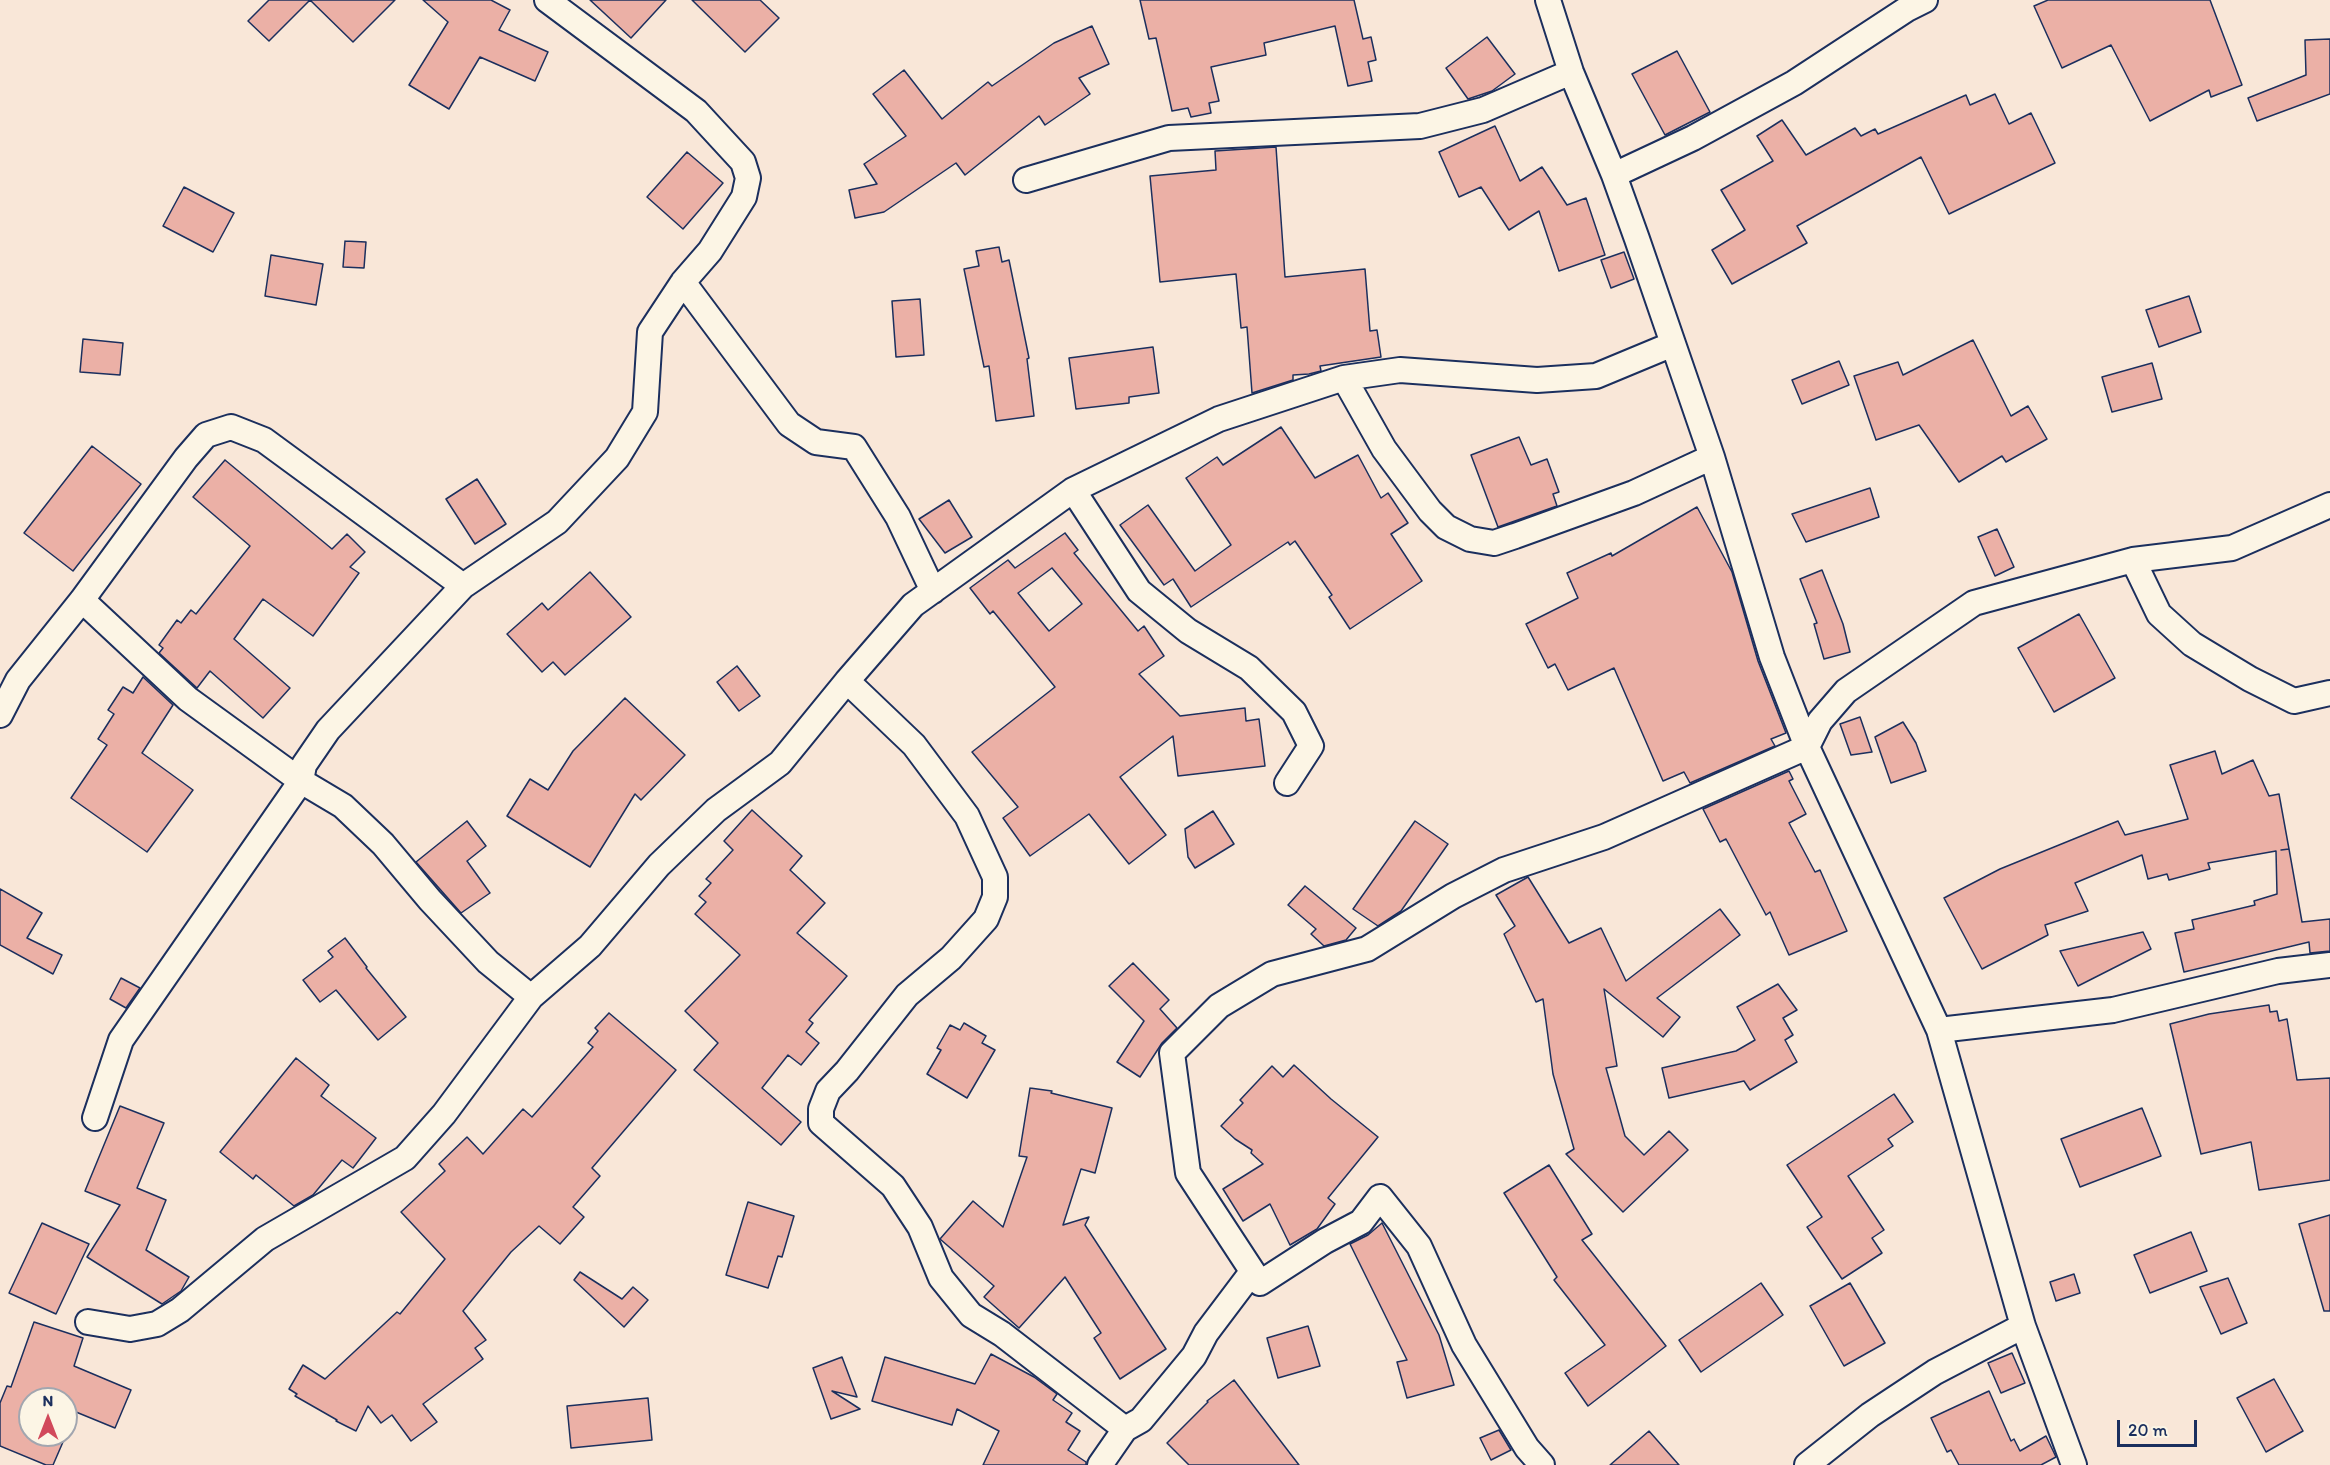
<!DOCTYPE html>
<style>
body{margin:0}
#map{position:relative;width:2330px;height:1465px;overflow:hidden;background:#f9e7d8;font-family:Itim,sans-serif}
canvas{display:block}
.north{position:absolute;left:18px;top:1387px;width:60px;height:60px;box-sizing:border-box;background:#fcf5e5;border:2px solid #a2a6af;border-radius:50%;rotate:0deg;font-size:16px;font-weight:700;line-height:24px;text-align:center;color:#1b2f5e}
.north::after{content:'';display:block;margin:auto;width:21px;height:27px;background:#d1495b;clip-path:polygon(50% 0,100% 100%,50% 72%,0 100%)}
.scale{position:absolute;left:2117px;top:1420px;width:80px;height:27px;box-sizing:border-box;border:3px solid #1b2f5e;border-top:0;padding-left:8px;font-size:18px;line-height:21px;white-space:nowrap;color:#1b2f5e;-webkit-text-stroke:4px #fcf5e5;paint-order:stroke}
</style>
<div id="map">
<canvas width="2330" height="1465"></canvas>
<div class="north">N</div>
<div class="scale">20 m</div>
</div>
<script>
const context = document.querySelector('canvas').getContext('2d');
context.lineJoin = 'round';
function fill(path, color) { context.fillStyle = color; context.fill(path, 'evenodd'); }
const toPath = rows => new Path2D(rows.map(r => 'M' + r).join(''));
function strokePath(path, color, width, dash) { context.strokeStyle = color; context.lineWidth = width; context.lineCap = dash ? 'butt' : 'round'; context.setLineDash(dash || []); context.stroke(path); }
const building = toPath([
 [269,0,395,0,353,42,310,0,269,41,248,21,269,0],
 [423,0,491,0,510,10,499,30,548,52,535,81,480,57,449,109,409,85,448,22,423,0],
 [590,0,666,0,631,38,590,0],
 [692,0,760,0,779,18,745,52,692,0],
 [1140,0,1354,0,1363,39,1371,37,1376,60,1368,62,1372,81,1348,86,1335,26,1264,43,1266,55,1211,67,1219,101,1209,103,1211,113,1191,117,1188,108,1172,111,1156,38,1149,39,1140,0],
 [2048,0,2210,0,2242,85,2211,97,2209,90,2150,121,2111,45,2062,68,2034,6,2048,0],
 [1092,26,1109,64,1079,78,1090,94,1045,125,1039,116,965,175,956,163,884,212,855,218,849,190,877,184,864,164,906,136,873,94,904,70,942,119,988,82,992,86,1054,43,1092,26],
 [1487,37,1515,74,1492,91,1468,99,1446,68,1487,37],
 [2330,39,2330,94,2257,121,2248,98,2306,75,2305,40,2330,39],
 [1677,51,1710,112,1665,135,1632,74,1677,51],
 [1995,94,2009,124,2031,113,2055,163,1949,214,1921,157,1797,226,1807,243,1732,284,1712,250,1745,230,1721,190,1773,161,1757,136,1782,120,1806,155,1855,128,1861,136,1875,129,1878,134,1966,95,1970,105,1995,94],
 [1495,126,1520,181,1542,167,1567,205,1586,198,1605,255,1559,271,1539,211,1509,230,1481,187,1459,197,1439,152,1495,126],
 [1276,147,1285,277,1365,269,1370,331,1377,330,1381,357,1320,366,1321,371,1309,374,1293,375,1293,380,1252,393,1247,327,1241,328,1236,274,1160,282,1150,176,1216,170,1215,151,1276,147],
 [687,152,723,183,683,229,647,197,687,152],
 [184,187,234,213,213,252,163,226,184,187],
 [345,241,366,242,364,268,343,267,345,241],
 [999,247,1002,262,1009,260,1029,358,1027,359,1034,416,996,421,989,366,984,367,964,269,979,266,976,251,999,247],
 [1624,252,1634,279,1611,288,1601,260,1624,252],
 [271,255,323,264,316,305,265,296,271,255],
 [2189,296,2201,332,2159,347,2146,310,2189,296],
 [920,299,924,355,896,357,892,301,920,299],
 [83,339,123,343,120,375,80,372,83,339],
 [1973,340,2011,416,2028,406,2047,439,2006,462,2002,456,1959,482,1919,425,1876,440,1854,376,1898,362,1903,375,1973,340],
 [1153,347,1159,393,1129,397,1129,403,1076,409,1069,358,1153,347],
 [1839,361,1849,385,1802,404,1792,380,1839,361],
 [2152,363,2162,399,2112,412,2102,377,2152,363],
 [1281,427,1315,478,1358,455,1381,498,1388,493,1408,523,1391,534,1422,581,1350,629,1329,597,1332,595,1295,541,1290,545,1288,542,1191,607,1173,579,1164,585,1120,525,1148,505,1195,571,1231,545,1186,478,1217,457,1223,465,1281,427],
 [1519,437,1531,465,1547,459,1559,492,1553,494,1557,506,1498,527,1471,455,1519,437],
 [92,446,141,484,73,571,24,533,92,446],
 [225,460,332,549,347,534,365,552,350,567,359,573,313,636,263,599,234,639,290,688,263,718,210,671,197,688,159,653,163,648,159,645,177,620,181,623,191,610,196,614,250,546,193,497,225,460],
 [477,479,506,524,475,544,446,499,477,479],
 [1870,488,1879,517,1806,542,1792,514,1870,488],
 [949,500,972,537,945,553,919,519,949,500],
 [1697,507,1732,572,1758,661,1786,733,1771,739,1775,746,1690,783,1684,772,1663,781,1614,668,1568,690,1555,664,1548,668,1526,624,1578,598,1567,573,1611,553,1612,556,1697,507],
 [1997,529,2014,567,1995,576,1978,537,1997,529],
 [1065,533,1078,550,1074,553,1138,631,1144,626,1164,656,1139,674,1180,716,1245,708,1246,721,1259,719,1265,766,1178,776,1173,736,1120,777,1166,835,1129,864,1089,814,1030,856,1003,818,1018,807,972,752,1055,687,993,611,990,614,970,588,1008,560,1015,568,1065,533],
 [1052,568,1082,604,1049,631,1018,593,1052,568],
 [1822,570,1843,624,1850,652,1824,659,1814,624,1817,623,1800,579,1822,570],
 [590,572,631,617,565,675,553,662,542,672,507,634,542,603,548,610,590,572],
 [2079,614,2115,678,2054,712,2018,648,2079,614],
 [737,666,760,696,739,711,717,682,737,666],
 [143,677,173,705,142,753,193,790,147,852,71,798,107,745,98,739,114,714,108,710,123,687,133,693,143,677],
 [625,698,685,755,641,800,635,794,590,867,507,816,530,779,548,790,573,751,625,698],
 [1860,717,1872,752,1851,755,1840,724,1860,717],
 [1903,722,1916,743,1926,771,1891,783,1875,737,1903,722],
 [2215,751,2222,774,2253,760,2269,796,2279,794,2289,849,2281,850,2289,849,2302,922,2330,919,2330,951,2310,953,2309,942,2184,972,2175,933,2194,929,2192,920,2255,905,2254,901,2277,894,2276,851,2208,863,2210,869,2169,880,2167,874,2148,879,2142,855,2075,883,2088,911,2045,925,2048,935,1982,969,1944,898,2000,869,2118,821,2125,835,2188,819,2170,765,2215,751],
 [1789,771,1793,779,1789,781,1806,814,1789,823,1815,872,1820,870,1847,931,1789,955,1770,912,1766,915,1726,839,1720,842,1703,809,1789,771],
 [752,810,802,856,790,870,825,903,797,933,847,976,809,1020,813,1023,806,1032,819,1043,801,1065,788,1055,762,1088,801,1122,781,1145,694,1070,718,1043,685,1011,740,955,695,914,706,902,699,896,711,883,706,879,733,850,724,841,752,810],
 [1213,811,1234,844,1195,868,1188,857,1185,829,1213,811],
 [467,821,486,846,467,861,490,893,461,913,416,862,467,821],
 [1415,821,1448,844,1401,911,1378,926,1353,909,1415,821],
 [1528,877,1569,943,1601,928,1626,981,1720,909,1740,935,1657,998,1680,1017,1663,1037,1604,989,1617,1066,1606,1068,1625,1136,1644,1155,1669,1131,1688,1150,1623,1212,1566,1154,1574,1149,1553,1074,1543,999,1536,1002,1504,934,1515,926,1496,895,1528,877],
 [1305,886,1356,928,1346,940,1324,946,1311,934,1316,929,1288,905,1305,886],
 [0,889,42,913,27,938,62,955,53,974,0,945,0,889],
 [2143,932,2151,949,2078,986,2060,951,2143,932],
 [345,938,367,967,366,968,406,1017,378,1040,336,990,320,1002,303,980,333,957,328,951,345,938],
 [1133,963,1169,1000,1160,1009,1177,1028,1162,1043,1140,1077,1117,1062,1144,1021,1109,986,1133,963],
 [121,978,140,988,126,1008,110,999,121,978],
 [1778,984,1797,1010,1783,1018,1793,1035,1785,1040,1797,1062,1750,1090,1744,1081,1669,1098,1662,1068,1736,1051,1755,1040,1737,1007,1778,984],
 [2269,1005,2270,1012,2277,1011,2279,1021,2287,1019,2297,1080,2330,1078,2330,1180,2259,1190,2251,1142,2201,1154,2170,1024,2209,1014,2269,1005],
 [609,1013,676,1070,592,1168,600,1176,573,1207,584,1217,560,1244,539,1226,511,1252,463,1311,486,1340,475,1348,483,1359,423,1404,437,1422,411,1441,392,1415,381,1423,368,1406,356,1431,336,1421,337,1420,295,1396,297,1394,289,1389,303,1365,325,1379,397,1312,400,1314,445,1259,401,1212,445,1171,439,1164,467,1137,483,1154,523,1109,532,1117,593,1047,588,1043,598,1031,595,1028,609,1013],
 [964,1023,986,1036,982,1043,995,1050,967,1098,927,1074,941,1050,937,1048,950,1025,960,1030,964,1023],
 [296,1058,329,1085,321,1096,376,1138,353,1168,342,1160,313,1195,294,1206,256,1175,253,1179,220,1152,296,1058],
 [1294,1065,1331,1099,1378,1137,1328,1198,1335,1204,1317,1229,1290,1245,1270,1204,1243,1221,1223,1189,1263,1164,1251,1153,1252,1150,1235,1139,1221,1126,1243,1103,1240,1100,1272,1066,1283,1077,1294,1065],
 [1030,1088,1052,1091,1051,1093,1112,1108,1095,1173,1081,1169,1063,1225,1089,1217,1085,1225,1166,1349,1120,1379,1094,1338,1101,1333,1065,1277,1019,1328,984,1297,994,1286,940,1239,973,1201,1003,1227,1027,1157,1019,1156,1030,1088],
 [1894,1094,1913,1122,1888,1139,1893,1146,1848,1176,1884,1230,1872,1238,1882,1253,1842,1279,1807,1227,1822,1217,1787,1165,1894,1094],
 [120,1106,164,1123,137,1188,166,1200,146,1250,189,1277,181,1291,162,1304,87,1257,120,1205,85,1191,120,1106],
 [2142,1108,2161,1156,2080,1187,2061,1139,2142,1108],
 [1549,1165,1592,1234,1582,1240,1666,1346,1588,1406,1565,1373,1605,1345,1554,1280,1557,1277,1504,1193,1549,1165],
 [748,1202,794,1216,782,1257,778,1256,768,1288,726,1275,748,1202],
 [2330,1215,2330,1311,2324,1311,2299,1224,2330,1215],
 [42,1223,89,1244,56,1314,9,1293,42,1223],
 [1382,1223,1439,1335,1454,1385,1407,1398,1397,1362,1407,1360,1350,1244,1368,1235,1382,1223],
 [2191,1232,2207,1271,2150,1293,2134,1255,2191,1232],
 [580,1272,622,1299,633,1287,648,1300,624,1327,574,1280,580,1272],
 [2074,1274,2080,1293,2056,1301,2050,1282,2074,1274],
 [2228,1278,2247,1323,2221,1334,2200,1287,2228,1278],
 [1761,1283,1783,1315,1701,1372,1679,1340,1761,1283],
 [1850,1283,1885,1343,1844,1366,1810,1306,1850,1283],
 [34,1322,83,1338,74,1366,131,1390,115,1428,76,1412,66,1435,66,1399,30,1399,30,1435,66,1435,53,1465,46,1465,0,1446,0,1403,7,1386,11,1387,34,1322],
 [1308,1326,1320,1366,1278,1378,1267,1338,1308,1326],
 [2012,1353,2025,1383,2001,1393,1988,1363,2012,1353],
 [991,1354,1034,1377,1057,1394,1053,1400,1072,1413,1066,1422,1080,1431,1068,1450,1086,1462,1086,1465,983,1465,999,1431,957,1409,952,1425,872,1401,885,1357,975,1384,991,1354],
 [842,1357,857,1397,832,1391,860,1409,831,1419,813,1368,842,1357],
 [2274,1379,2303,1431,2266,1452,2237,1398,2274,1379],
 [1234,1380,1256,1409,1299,1465,1189,1465,1167,1443,1208,1402,1207,1401,1234,1380],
 [1989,1391,2011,1441,2014,1439,2020,1451,2046,1436,2056,1457,2041,1465,1959,1465,1951,1450,1947,1452,1931,1418,1989,1391],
 [648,1398,652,1440,571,1448,567,1406,648,1398],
 [1499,1430,1511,1450,1491,1460,1480,1438,1499,1430],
 [1649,1431,1679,1465,1610,1465,1649,1431]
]);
fill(building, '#ebb0a6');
strokePath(building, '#1b2f5e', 1.5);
const street = toPath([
 [1548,0,1571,72,1614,175,1637,239,1712,457,1772,657,1807,747,1939,1030,2023,1326,2074,1465],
 [1614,175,1693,138,1794,83,1907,9,1925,0],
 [1026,180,1169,138,1420,126,1483,110,1571,72],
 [683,282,789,424,816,442,854,447,898,517,933,591],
 [1344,378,1400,370,1537,380,1596,376,1673,344],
 [1073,490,1139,591,1188,631,1249,668,1294,712,1311,746,1287,783],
 [2133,560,2159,614,2192,644,2250,679,2294,701,2330,693],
 [82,600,188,699,301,781,343,806,383,844,430,900,488,962,531,997],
 [847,681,914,745,967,816,995,877,995,897,986,919,951,958,907,995,847,1071,828,1091,821,1109,821,1123,893,1186,920,1227,941,1278,971,1315,1002,1334,1125,1429],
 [0,715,18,680,82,600,186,458,206,435,231,427,264,440,463,586],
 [1939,1030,2113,1010,2278,971,2330,965],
 [95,1118,121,1040,301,781,304,765,328,730,463,586,557,522,617,458,645,412,650,332,683,282,710,251,744,197,748,178,743,162,696,111,547,0],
 [88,1322,130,1329,157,1324,180,1310,265,1239,405,1158,444,1114,531,997,590,946,659,865,716,810,780,763,847,681,913,605,1073,490,1219,419,1344,378,1384,449,1430,511,1446,527,1470,539,1494,543,1515,536,1634,493,1712,457],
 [1100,1465,1125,1429,1141,1420,1194,1356,1206,1333,1252,1272],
 [1542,1465,1527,1448,1464,1345,1419,1246,1380,1197,1361,1222,1325,1241,1260,1283,1188,1173,1172,1053,1219,1006,1272,974,1367,949,1453,896,1504,870,1604,837,1807,747,1820,721,1846,691,1974,603,2133,560,2232,548,2330,505],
 [1807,1465,1870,1415,1935,1372,2023,1326]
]);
strokePath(street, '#1b2f5e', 28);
strokePath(street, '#fcf5e5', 24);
</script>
